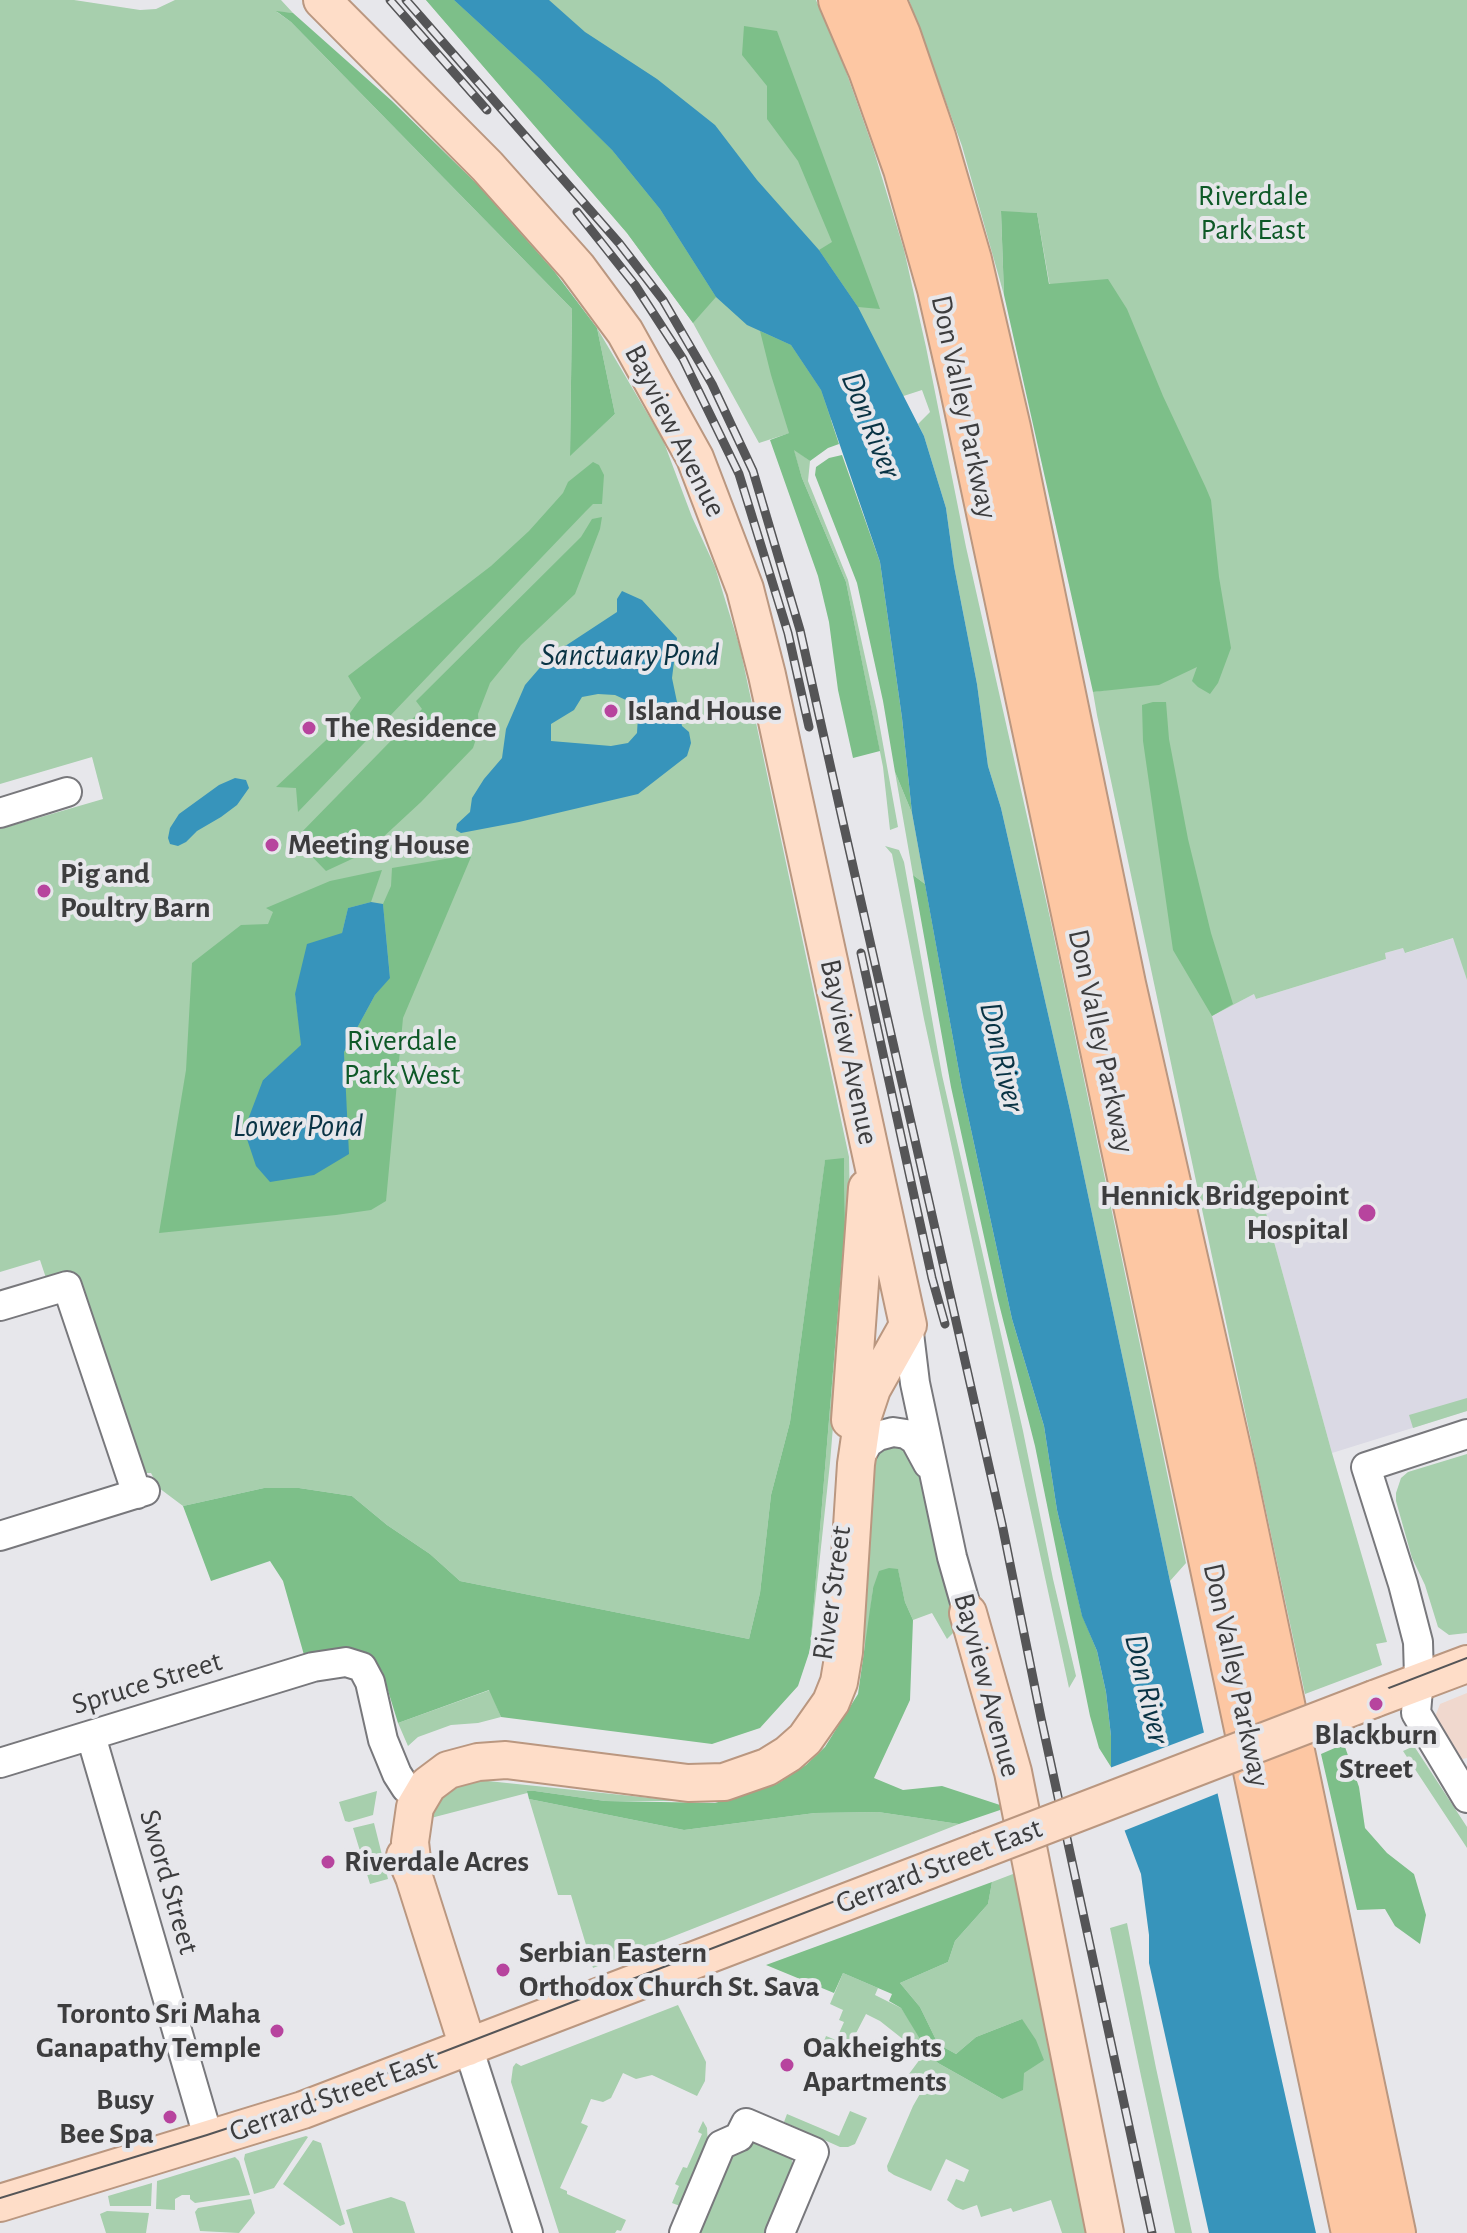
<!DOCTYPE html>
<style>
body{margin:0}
canvas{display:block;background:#e7e7eb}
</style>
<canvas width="1467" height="2233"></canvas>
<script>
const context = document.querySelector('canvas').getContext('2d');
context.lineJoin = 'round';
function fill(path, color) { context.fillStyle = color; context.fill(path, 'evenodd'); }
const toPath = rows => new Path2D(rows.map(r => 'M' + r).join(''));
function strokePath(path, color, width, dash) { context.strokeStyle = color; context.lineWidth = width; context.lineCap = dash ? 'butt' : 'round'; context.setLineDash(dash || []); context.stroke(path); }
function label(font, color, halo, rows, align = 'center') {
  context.font = font + ' "Alegreya Sans",sans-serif'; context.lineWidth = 8; context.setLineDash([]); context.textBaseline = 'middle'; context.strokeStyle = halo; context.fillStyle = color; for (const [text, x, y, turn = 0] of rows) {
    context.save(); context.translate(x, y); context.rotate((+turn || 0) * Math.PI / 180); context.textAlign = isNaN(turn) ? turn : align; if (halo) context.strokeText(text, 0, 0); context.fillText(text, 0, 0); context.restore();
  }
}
fill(toPath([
 [1467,1693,1467,1758,1462,1759,1435,1717,1440,1704]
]), '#f0d8ce');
fill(toPath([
 [1454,938,1467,980,1467,1411,1332,1453,1212,1016,1254,994,1256,999,1386,959,1385,953,1403,948,1406,953]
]), '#dad9e4');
fill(toPath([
 [0,0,74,0,140,10,156,9,175,0,281,0,293,13,277,12,291,22,572,309,570,455,615,414,597,328,663,440,692,517,715,567,740,648,849,1157,850,1208,843,1304,830,1463,810,1650,845,1226,844,1159,825,1161,790,1422,771,1495,760,1593,749,1639,460,1581,430,1554,387,1525,352,1496,299,1488,264,1488,183,1506,159,1488,151,1473,141,1473,84,1299,46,1278,40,1260,0,1272,0,829,103,799,92,757,0,784],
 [426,0,816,0,842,60,873,148,904,250,926,347,966,547,1050,918,1186,1563,1170,1581,1070,1110,1001,808,988,766,977,684,954,566,946,508,924,436,918,424,930,412,922,390,759,443,693,323,627,233],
 [909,0,1467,0,1467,980,1453,938,1405,953,1403,948,1385,953,1386,959,1256,999,1254,994,1212,1016,1332,1453,1387,1642,1376,1644,1382,1665,1305,1694,1097,715,1093,692,1138,685,1098,561,1037,213,1001,212,1004,295,962,146],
 [793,448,810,461,808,481,848,580,877,711,898,827,890,830,883,767,846,582,802,478],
 [895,772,912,813,925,884,913,875],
 [885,846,899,850,904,862,942,1075,1023,1431,1053,1579,1076,1676,1069,1688,924,1019,892,854],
 [1467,1398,1467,1411,1413,1428,1409,1415],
 [906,1445,918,1463,964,1622,947,1639,932,1613,913,1620,905,1602,898,1570,873,1588,865,1657,863,1575,872,1454,880,1447],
 [1467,1454,1467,1633,1449,1635,1438,1627,1425,1585,1412,1558,1396,1501,1396,1493,1401,1478,1408,1472],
 [490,1690,501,1717,478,1723,451,1725,418,1737,408,1746,398,1723],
 [1414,1746,1467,1827,1467,1848,1403,1751],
 [478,1780,536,1786,679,1801,605,1801,535,1791,427,1819,436,1802,446,1791,461,1783],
 [377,1791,373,1815,349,1822,345,1821,339,1802],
 [529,1799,684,1830,815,1813,878,1812,959,1824,593,1968,571,1895,558,1895],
 [374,1823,388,1879,370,1884,353,1828],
 [1026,1869,1098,2233,1062,2233,1051,2200,1013,2212,1011,2208,981,2217,977,2205,963,2210,956,2207,947,2200,956,2179,964,2182,969,2170,946,2159,931,2191,894,2175,888,2171,887,2166,913,2106,925,2085,909,2074,923,2055,880,2021,866,2014,853,2039,847,2045,839,2050,832,2047,828,2055,820,2052,826,2036,836,2040,844,2022,839,2020,843,2010,830,2004,843,1973,878,1988,875,1995,901,2008,938,2063,1002,2099,1022,2019,976,2037,956,2054,938,2044,920,2007,900,1983,948,1962,955,1941,988,1904,992,1882],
 [1127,1923,1156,2068,1192,2233,1175,2233,1141,2076,1110,1928],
 [678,2005,706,2062,705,2081,697,2096,652,2075,636,2079,623,2073,611,2098,603,2102,591,2099,581,2123,588,2126,560,2188,567,2191,567,2194,626,2220,621,2231,617,2230,615,2233,559,2233,511,2082,513,2067,516,2063,521,2066],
 [850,2111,867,2118,855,2144,848,2147,840,2147,784,2122,787,2114,839,2136],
 [703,2121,707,2128,708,2146,680,2206,672,2203,679,2186,675,2184,683,2167,687,2168,702,2134,698,2132],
 [306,2136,308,2137,274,2188,254,2194,244,2159,245,2154],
 [750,2136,791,2156,792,2161,792,2166,764,2233,698,2233,729,2161,736,2149],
 [313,2140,321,2143,345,2224,340,2226,283,2184],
 [235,2157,239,2161,250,2195,195,2203,190,2199,190,2195,182,2195,175,2199,175,2210,156,2209,157,2181],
 [152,2183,151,2206,110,2206,108,2196],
 [391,2197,405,2202,415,2233,353,2233,346,2210],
 [251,2199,255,2213,239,2233,200,2231,195,2212,198,2208],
 [107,2211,149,2213,146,2233,106,2233,100,2214]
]), '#a7cfad');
fill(toPath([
 [426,0,454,0,539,78,612,150,660,209,716,297,693,323,627,233],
 [276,11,293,13,392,101,478,185,554,271,597,328,615,414,570,456,572,309,291,22],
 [744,26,777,31,880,309,858,307,819,250,832,242,798,161,767,119,767,86,742,55],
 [1001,211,1037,213,1049,284,1108,279,1127,309,1163,396,1206,488,1211,500,1219,577,1231,648,1218,683,1210,694,1198,687,1192,681,1197,667,1159,685,1093,692,1004,295],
 [760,331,791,345,821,390,839,444,828,448,810,461,794,450,802,478,846,582,880,751,853,758,838,690,829,622,818,576,770,440,789,433,771,375],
 [842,455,880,562,902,718,912,813,895,772,883,701,857,583,815,475,816,467,829,458],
 [593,462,599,465,604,475,602,504,593,504,586,511,298,812,296,788,276,787,339,728,361,698,348,676,491,566,529,531,563,493,568,482],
 [602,517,600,529,575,594,521,645,490,683,478,714,479,730,473,748,421,802,367,852,326,871,295,839,422,709,416,701,581,537,592,519],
 [1153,702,1166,702,1169,739,1188,839,1211,933,1233,1004,1212,1016,1173,950,1143,741,1142,705],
 [457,857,471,857,403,1018,386,1201,371,1210,336,1215,159,1233,186,1070,192,963,241,925,268,924,273,912,266,908,330,881,382,870,371,902,348,908,342,933,295,994,302,1045,263,1080,348,1154,344,1052,375,995,390,977,383,904,391,886,392,868],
 [913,875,925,884,962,1088,1012,1319,1044,1426,1057,1510,1082,1615,1097,1651,1106,1692,1111,1736,1111,1767,1099,1748,1090,1716,1035,1446,998,1300,951,1087],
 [844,1158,845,1226,810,1650,798,1686,760,1728,712,1744,501,1717,489,1690,398,1723,382,1671,371,1656,340,1649,304,1655,283,1581,270,1561,211,1581,183,1506,264,1488,299,1488,352,1496,387,1525,430,1554,460,1581,749,1639,760,1593,771,1495,790,1422,825,1160],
 [889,1568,898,1569,905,1602,913,1620,910,1700,874,1778,903,1790,942,1786,1000,1805,1000,1810,959,1824,878,1812,815,1813,684,1830,529,1799,527,1791,535,1791,605,1801,715,1803,777,1784,806,1765,825,1747,858,1694,873,1588,879,1571],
 [1344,1744,1359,1787,1365,1828,1387,1853,1414,1874,1426,1915,1420,1944,1395,1926,1385,1909,1357,1910,1321,1754],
 [992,1882,988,1904,955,1941,948,1962,900,1983,920,2007,938,2044,956,2054,976,2037,1022,2019,1036,2040,1044,2060,1024,2073,1023,2090,1002,2099,938,2063,928,2052,901,2008,889,2001,892,1994,843,1973,834,1993,766,1965]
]), '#7dbf89');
fill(toPath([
 [454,0,549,0,585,32,657,79,715,125,757,180,819,250,858,307,924,436,946,508,954,566,977,684,988,766,1001,808,1070,1110,1170,1581,1316,2233,1209,2233,1149,1963,1149,1935,1141,1874,1124,1829,1111,1767,1111,1736,1106,1692,1097,1651,1082,1616,1057,1510,1044,1426,1012,1319,962,1088,912,813,902,718,880,562,821,390,791,345,747,325,716,297,660,209,612,150,539,78],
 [622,591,642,600,677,638,672,678,682,726,689,732,691,743,687,756,638,794,519,822,461,833,456,830,457,824,470,812,472,798,484,779,502,758,506,729,525,685,550,656,617,612,617,599],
 [598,694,615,695,628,701,638,716,637,733,628,743,611,746,551,741,551,724,574,710,582,697],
 [235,778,246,780,249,788,237,805,221,817,197,831,186,842,178,846,170,844,168,838,170,828,179,814,219,785],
 [371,902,383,904,390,978,375,995,344,1052,349,1154,314,1175,270,1182,256,1166,244,1130,263,1080,301,1045,295,994,307,944,342,933,348,908]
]), '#3794bb');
fill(toPath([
 [1208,1731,1221,1792,1121,1832,1107,1769]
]), '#e7e7eb');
const minor = toPath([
 [0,813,67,792],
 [0,1306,67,1286,137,1494],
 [908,1325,915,1383,952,1557,968,1613],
 [1467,1434,1366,1467,1403,1584,1418,1642,1419,1677,1416,1713,1467,1798],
 [856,1463,868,1443,878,1436,893,1432,906,1434,915,1440,928,1464],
 [0,1536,145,1491],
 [91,1736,209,2140],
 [0,1763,313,1667,346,1662,362,1667,370,1682,383,1740,397,1774,406,1788],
 [468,2047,528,2233],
 [684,2233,721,2145,739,2137,746,2123,814,2152,780,2233]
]);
const major = toPath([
 [322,0,487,166,577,267,625,332,695,458,745,589,767,675,908,1325,872,1389,863,1416,856,1464,844,1652,839,1682,831,1702,805,1739,788,1754,767,1767,724,1782,688,1783,506,1760,478,1762,448,1770,428,1785,415,1807,410,1842,414,1877],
 [850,1420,867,1188],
 [968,1613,1013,1772,1105,2233],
 [1374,1699,1467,1664],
 [405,1856,414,1877,468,2047],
 [0,2203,303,2110,979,1851]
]);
const highway = toPath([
 [840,0,870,70,905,169,939,289,961,385,1353,2233],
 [884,0,899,35,934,137,970,260,1009,428,1124,984,1234,1470,1394,2233]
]);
strokePath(minor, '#78787c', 32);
strokePath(major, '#ba9780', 40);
strokePath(highway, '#ba9780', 46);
strokePath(minor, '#fff', 28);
strokePath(major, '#feddc8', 36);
strokePath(highway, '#fdc7a3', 42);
strokePath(toPath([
 [0,2198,207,2135,344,2090,1467,1658]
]), '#555557', 2);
const rail = toPath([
 [390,0,487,110],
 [406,0,619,243,663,300,712,384,753,471,800,630,840,809,1002,1524,1041,1718,1152,2233],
 [577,212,635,285,683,359,739,474,788,633,809,727],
 [861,953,932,1278,945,1324]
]);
strokePath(rail, '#555557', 9);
strokePath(rail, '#e7e7eb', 6, [18]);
const majorBridge = toPath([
 [979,1851,1374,1699]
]);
strokePath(majorBridge, '#ba9780', 40, []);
strokePath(majorBridge, '#feddc8', 36);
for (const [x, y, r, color] of [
 [611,711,8,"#b7449e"],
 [309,728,8,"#b7449e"],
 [272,845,8,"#b7449e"],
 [44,891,8,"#b7449e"],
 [1367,1213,10,"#b7449e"],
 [1376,1704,8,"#b7449e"],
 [328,1862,8,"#b7449e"],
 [503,1970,8,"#b7449e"],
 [277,2031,8,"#b7449e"],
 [787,2065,8,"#b7449e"],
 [170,2117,8,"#b7449e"]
]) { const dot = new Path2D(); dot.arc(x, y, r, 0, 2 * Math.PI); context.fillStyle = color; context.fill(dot); strokePath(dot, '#e7e7eb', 3); }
label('30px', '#0e5927', '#e7e7eb', [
 ["Riverdale",1253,196],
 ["Park East",1253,230],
 ["Riverdale",402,1041],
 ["Park West",402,1075]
]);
label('30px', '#3d3d3e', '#e7e7eb', [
 ["Don Valley Parkway",964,407,78],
 ["Bayview Avenue",675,431,63],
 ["Don Valley Parkway",1101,1041,78],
 ["Bayview Avenue",849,1052,78],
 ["River Street",832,1593,-82],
 ["Don Valley Parkway",1236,1675,78],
 ["Spruce Street",147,1683,-17],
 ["Bayview Avenue",987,1685,75],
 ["Gerrard Street East",939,1866,-21],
 ["Sword Street",169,1882,74],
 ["Gerrard Street East",333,2096,-20]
]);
label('bold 30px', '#3d3d3e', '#e7e7eb', [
 ["Island House",627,711],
 ["The Residence",325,728],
 ["Meeting House",288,845],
 ["Pig and",60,874],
 ["Poultry Barn",60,908],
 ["Hennick Bridgepoint",1349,1196,"right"],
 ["Hospital",1349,1230,"right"],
 ["Blackburn",1376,1735,"center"],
 ["Street",1376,1769,"center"],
 ["Riverdale Acres",344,1862],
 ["Serbian Eastern",519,1953],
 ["Orthodox Church St. Sava",519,1987],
 ["Toronto Sri Maha",261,2014,"right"],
 ["Ganapathy Temple",261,2048,"right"],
 ["Oakheights",803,2048],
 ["Apartments",803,2082],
 ["Busy",154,2100,"right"],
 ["Bee Spa",154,2134,"right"]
], 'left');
label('italic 32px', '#093344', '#e7e7eb', [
 ["Don River",871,425,68],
 ["Sanctuary Pond",630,655],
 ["Don River",1002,1057,77],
 ["Lower Pond",298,1126],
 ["Don River",1147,1689,77]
]);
</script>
